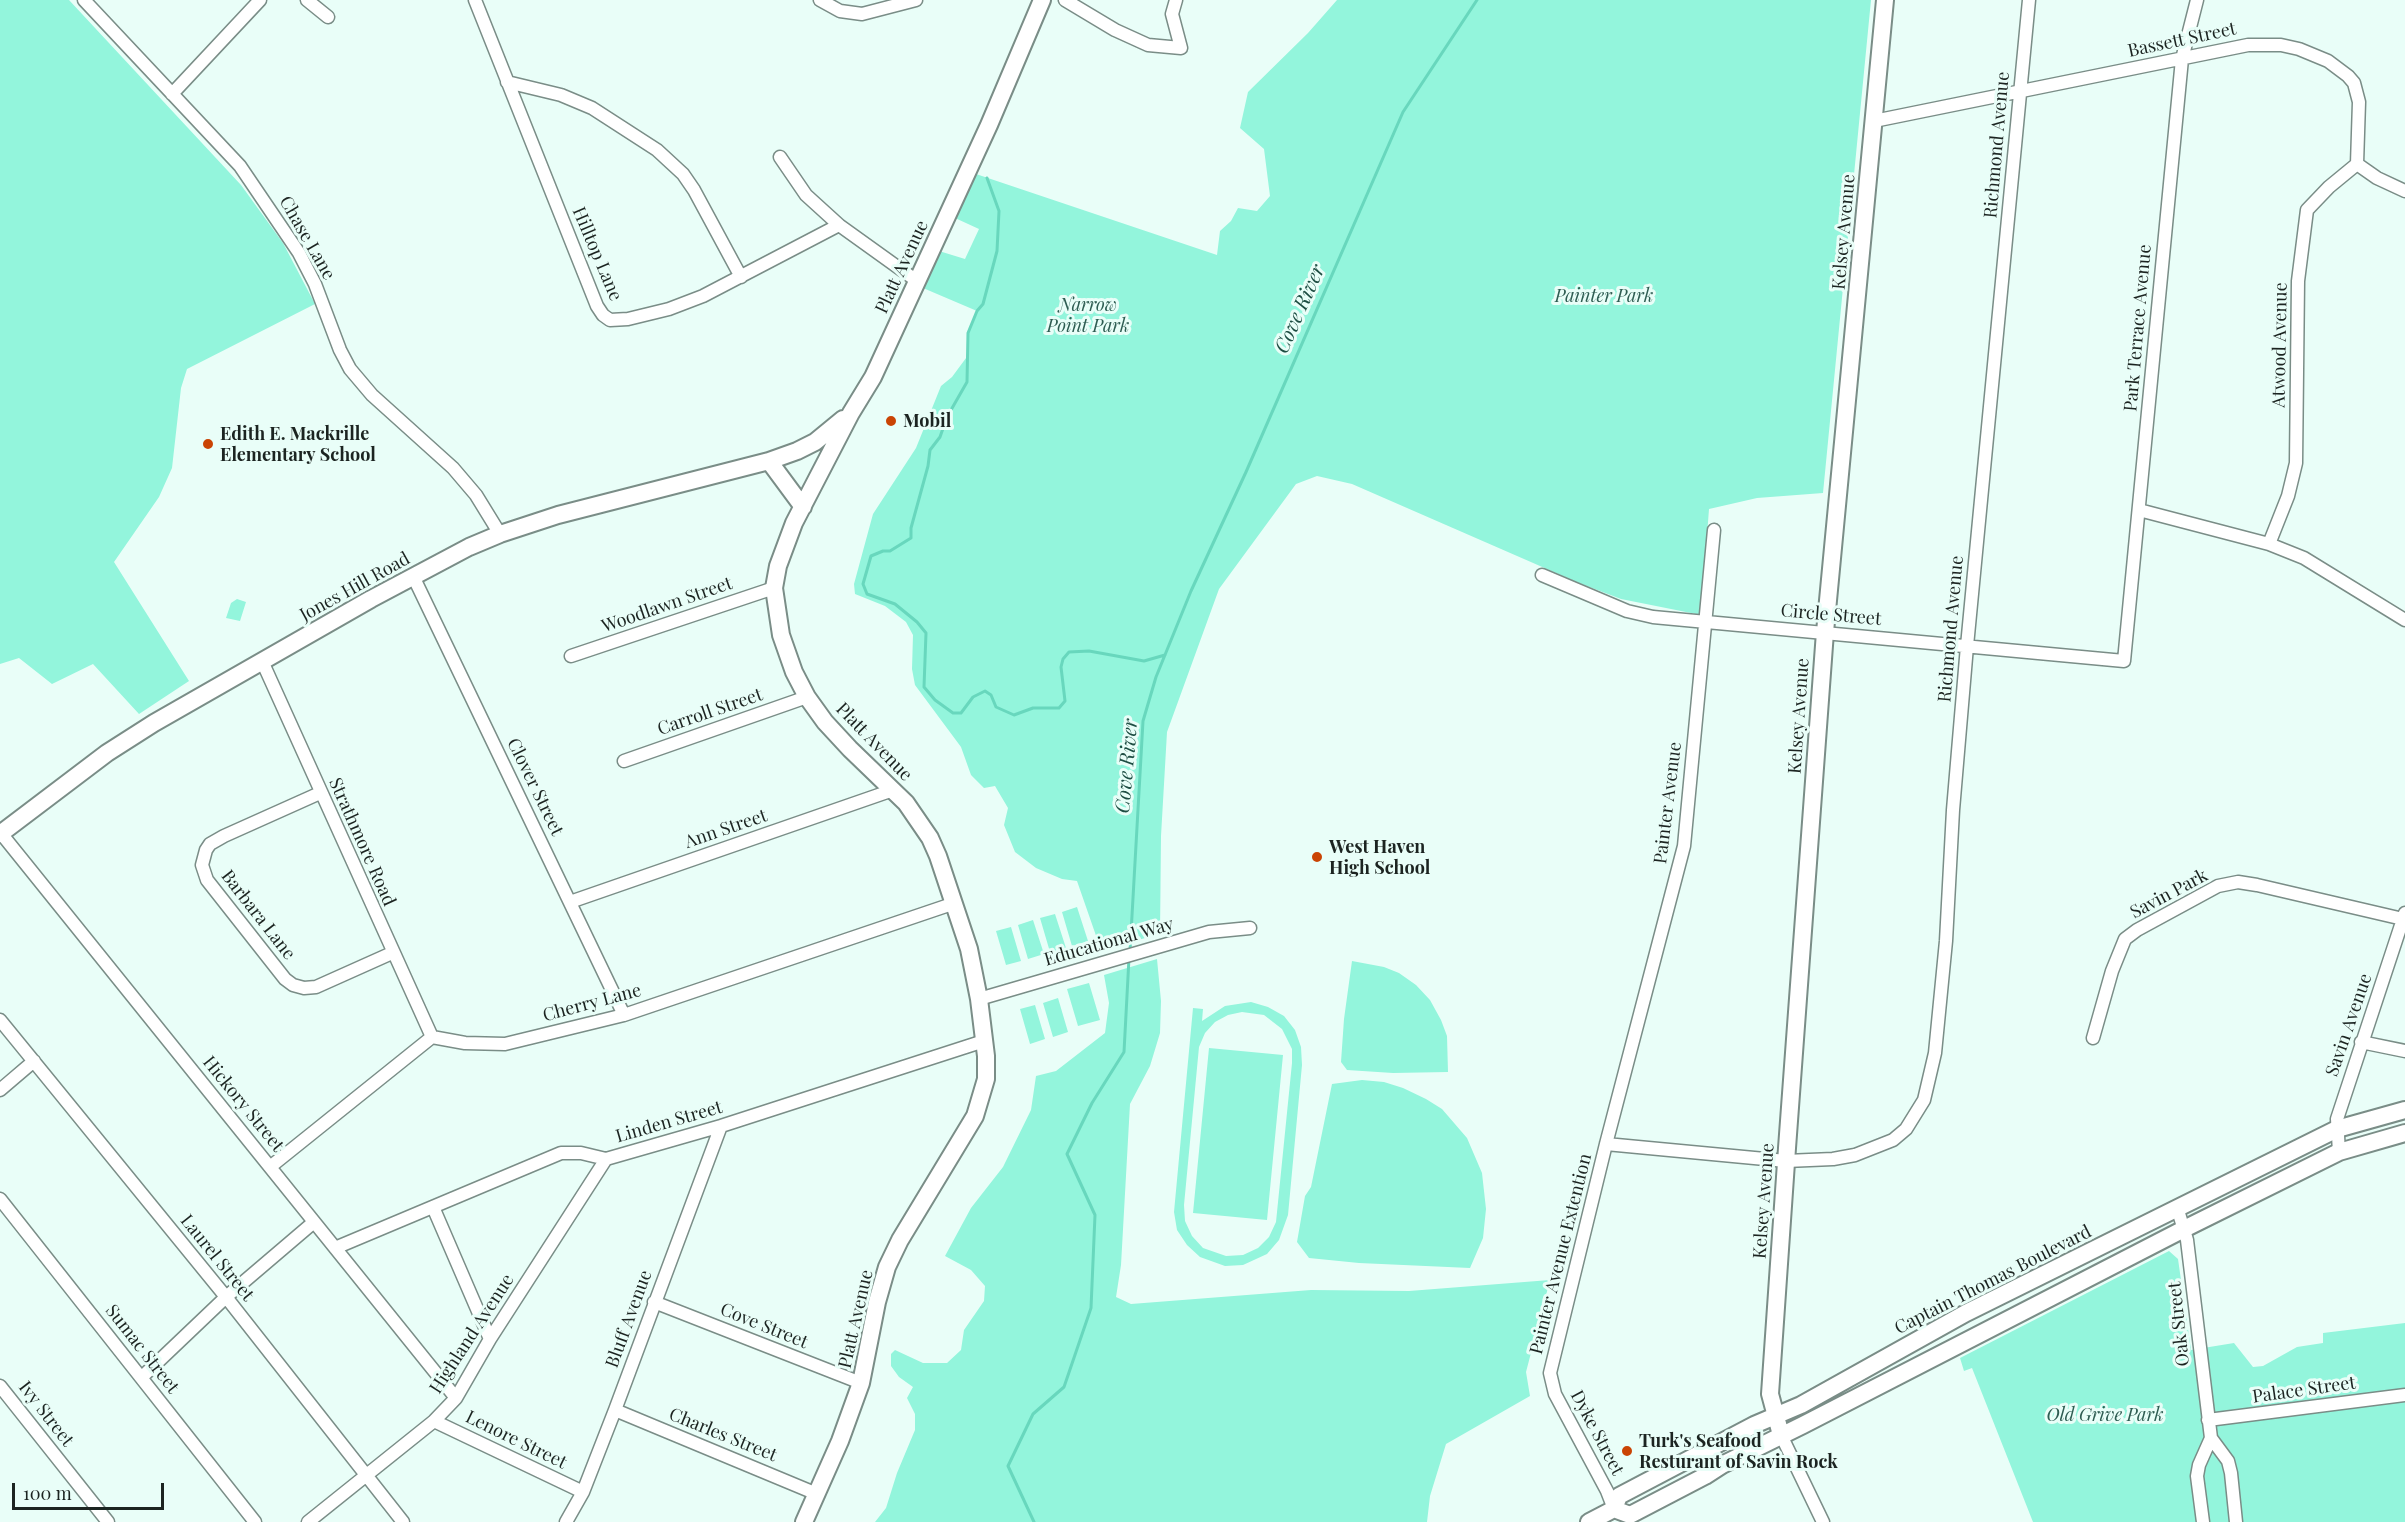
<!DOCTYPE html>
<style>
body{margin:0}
#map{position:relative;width:2405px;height:1522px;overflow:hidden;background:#e9fef8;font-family:"Playfair Display",serif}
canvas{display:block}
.scale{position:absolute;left:12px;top:1483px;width:152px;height:27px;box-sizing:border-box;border:3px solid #1c2421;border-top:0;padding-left:8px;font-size:18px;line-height:21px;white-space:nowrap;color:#1c2421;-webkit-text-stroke:4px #e9fef8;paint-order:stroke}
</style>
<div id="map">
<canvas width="2405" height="1522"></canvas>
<div class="scale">100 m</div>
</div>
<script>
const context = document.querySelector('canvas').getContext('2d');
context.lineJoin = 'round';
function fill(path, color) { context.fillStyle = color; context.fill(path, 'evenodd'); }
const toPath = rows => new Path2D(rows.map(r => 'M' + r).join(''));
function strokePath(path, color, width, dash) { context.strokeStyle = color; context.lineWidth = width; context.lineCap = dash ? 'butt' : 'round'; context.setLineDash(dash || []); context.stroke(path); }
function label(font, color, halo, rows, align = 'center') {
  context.font = font + ' "Playfair Display",serif'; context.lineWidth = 6; context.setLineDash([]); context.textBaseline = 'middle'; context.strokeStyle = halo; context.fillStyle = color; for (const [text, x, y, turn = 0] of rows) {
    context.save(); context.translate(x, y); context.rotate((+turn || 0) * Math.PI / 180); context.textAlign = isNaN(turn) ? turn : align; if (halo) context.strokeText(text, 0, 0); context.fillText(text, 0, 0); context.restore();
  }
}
fill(toPath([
 [0,0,69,0,241,185,283,243,315,304,187,369,181,388,172,468,159,497,114,562,189,681,139,714,93,664,52,684,19,658,0,664],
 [1337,0,1871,0,1823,493,1757,498,1709,509,1701,615,1621,599,1579,583,1352,484,1317,476,1296,484,1219,589,1167,732,1161,836,1160,934,1101,950,1077,881,1062,879,1036,868,1015,852,1004,825,1008,808,995,786,984,788,971,775,961,747,915,685,912,669,913,635,906,622,885,606,855,594,854,584,873,514,916,448,941,386,952,377,969,354,968,333,977,311,923,288,939,251,965,259,979,229,955,218,973,173,1217,255,1220,231,1231,221,1238,208,1257,211,1270,196,1264,149,1240,128,1248,92,1308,33],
 [237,599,246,602,240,621,226,618,231,603],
 [1077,907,1088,941,1072,946,1062,912],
 [1055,914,1066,948,1050,952,1040,918],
 [1033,920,1044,954,1028,959,1018,925],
 [1011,927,1021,961,1006,965,996,931],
 [1157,959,1161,1001,1160,1033,1150,1066,1130,1104,1121,1265,1116,1297,1131,1304,1311,1290,1409,1291,1550,1280,1526,1372,1530,1396,1446,1444,1430,1496,1427,1522,875,1522,886,1508,897,1473,915,1430,915,1414,907,1398,913,1387,899,1377,891,1366,891,1354,895,1350,923,1363,947,1363,961,1350,964,1330,984,1301,985,1286,971,1270,945,1256,971,1208,1003,1167,1031,1110,1036,1076,1056,1071,1105,1033,1109,1003,1104,975],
 [1352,961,1384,967,1399,973,1416,985,1430,1000,1441,1020,1447,1036,1448,1072,1393,1073,1347,1070,1341,1062,1344,1019],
 [1089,983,1100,1020,1078,1026,1067,989],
 [1058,998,1068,1032,1053,1037,1043,1003],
 [1251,1002,1268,1007,1284,1016,1295,1030,1301,1047,1302,1065,1288,1215,1279,1240,1267,1254,1243,1265,1225,1266,1200,1257,1187,1245,1177,1230,1174,1212,1193,1008,1203,1009,1202,1021,1225,1006],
 [1242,1012,1264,1015,1282,1029,1292,1049,1292,1063,1276,1222,1269,1237,1258,1248,1243,1255,1226,1256,1203,1248,1192,1236,1185,1221,1184,1205,1199,1047,1205,1033,1215,1022,1228,1015],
 [1035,1005,1045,1039,1030,1044,1020,1009],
 [1209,1048,1283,1055,1267,1220,1193,1213],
 [1362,1080,1384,1082,1403,1088,1426,1099,1442,1109,1467,1138,1482,1173,1486,1209,1483,1238,1470,1268,1359,1263,1309,1258,1297,1242,1305,1196,1311,1187,1332,1084],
 [2169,1251,2178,1259,2191,1350,2234,1343,2253,1367,2263,1366,2297,1347,2323,1343,2323,1333,2405,1323,2405,1522,2033,1522,1972,1368,1964,1371,1960,1358]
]), '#93f5dc');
strokePath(toPath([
 [987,178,999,211,997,251,983,304,977,311,968,333,967,382,947,417,940,437,930,450,928,466,911,528,911,538,890,551,883,551,871,556,863,584,867,594,895,604,917,622,926,633,924,687,935,700,953,713,961,713,973,697,985,691,991,695,996,707,1014,715,1033,708,1059,708,1065,701,1061,667,1063,659,1069,652,1089,651,1144,661,1165,655],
 [1130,951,1143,721,1156,677,1191,591,1246,472,1403,112,1477,0],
 [1034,1522,1008,1466,1033,1414,1064,1387,1091,1308,1095,1215,1067,1154,1092,1103,1124,1052,1129,958]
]), '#68d7bd', 3);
const street = toPath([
 [84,0,240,166,299,253,315,284,340,350,350,369,372,395,453,468,476,495,500,534],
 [307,0,328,17],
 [475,0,597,306,603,315,610,320,628,319,669,309,703,296,839,225],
 [820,0,840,11,862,14,916,0],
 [1065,0,1115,30,1148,45,1181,48,1172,14,1176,0],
 [507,82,561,95,592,108,657,150,683,174,694,190,741,277],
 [172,94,260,0],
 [1874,121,2248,45,2281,45,2299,49,2328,61,2348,76,2354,83,2359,102,2357,164],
 [780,157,806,195,839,225,917,281],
 [2357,164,2377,178,2405,191],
 [2139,510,2269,544,2304,558,2405,620],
 [2269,544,2288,496,2296,463,2298,281,2307,210,2329,187,2357,164],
 [1542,575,1627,611,1653,617,2124,661,2182,59,2197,0],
 [413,576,624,1015],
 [571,656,774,588],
 [262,661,432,1037],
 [624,761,807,697],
 [320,793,224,836,210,844,206,850,202,865,207,880,285,979,293,985,304,988,316,987,392,953],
 [0,832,456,1398],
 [570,902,893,790],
 [979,999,1209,932,1250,928],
 [0,1020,226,1297,403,1522],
 [2093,1038,2112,971,2125,939,2137,930,2218,886,2238,882,2257,885,2403,919],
 [2361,1042,2405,1051],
 [0,1090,34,1061],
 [1606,1144,1786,1161,1833,1159,1855,1155,1893,1140,1906,1129,1924,1100,1935,1053,1946,941,1953,810,1967,646,2029,0],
 [2339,1152,2337,1119,2405,913],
 [270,1167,432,1037,465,1043,505,1044,624,1015,955,903],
 [0,1199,255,1522],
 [433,1207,490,1339],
 [2177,1207,2187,1240,2211,1438,2228,1461,2231,1473,2236,1522],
 [335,1248,561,1153,581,1153,606,1159,721,1126,984,1041],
 [654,1302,861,1383],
 [142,1377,226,1297,314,1222],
 [0,1386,108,1522],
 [615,1410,817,1494],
 [2208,1420,2405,1395],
 [434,1421,583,1492],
 [1781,1435,1823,1522],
 [1614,1509,1607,1491,1555,1394,1550,1373,1606,1144,1684,846,1714,530],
 [308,1522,434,1421,456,1398,490,1339,606,1159],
 [566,1522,583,1492,615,1410,721,1126],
 [2203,1522,2197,1476,2199,1465,2211,1438]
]);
const secondary = toPath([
 [769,461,803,507],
 [0,834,107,753,154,723,371,599,469,547,500,534,558,515,769,461,797,451,815,442,843,419],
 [1781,1435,1770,1394,1787,1148,1825,632,1885,0],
 [1614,1509,1630,1515,1705,1476,1722,1465,1803,1425,2184,1229,2339,1152,2405,1133],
 [804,1522,840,1441,861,1383,877,1302,887,1267,900,1240,975,1116,986,1079,986,1056,979,999,969,949,938,856,930,838,906,803,850,749,825,722,807,697,794,672,781,635,774,588,778,566,794,523,851,413,873,377,989,125,1042,0],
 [1589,1522,1614,1509,1619,1496,1754,1425,1801,1405,1966,1313,2337,1129,2405,1110]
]);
strokePath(street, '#7a8d87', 15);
strokePath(secondary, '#7a8d87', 20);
strokePath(street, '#fff', 12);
strokePath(secondary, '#fff', 16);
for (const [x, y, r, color] of [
 [891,421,6,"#ca4404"],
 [208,444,6,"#ca4404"],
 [1317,857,6,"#ca4404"],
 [1627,1451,6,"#ca4404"]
]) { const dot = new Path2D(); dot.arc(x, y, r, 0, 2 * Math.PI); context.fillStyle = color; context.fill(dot); strokePath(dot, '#e9fef8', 2); }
label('18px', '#1c2421', '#e9fef8', [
 ["Bassett Street",2182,40,-12],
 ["Richmond Avenue",1997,145,-85],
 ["Kelsey Avenue",1844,232,-85],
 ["Chase Lane",307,238,60],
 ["Hilltop Lane",597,254,67],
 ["Platt Avenue",902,267,-65],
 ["Park Terrace Avenue",2138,328,-85],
 ["Atwood Avenue",2280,345,-89],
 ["Jones Hill Road",355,587,-29],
 ["Woodlawn Street",667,605,-19],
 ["Circle Street",1831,615,5],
 ["Richmond Avenue",1951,629,-85],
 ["Carroll Street",710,712,-19],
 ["Kelsey Avenue",1799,716,-86],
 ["Platt Avenue",874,742,46],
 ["Clover Street",535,787,64],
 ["Painter Avenue",1668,803,-83],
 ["Ann Street",726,829,-19],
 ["Strathmore Road",362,842,66],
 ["Savin Park",2169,894,-28],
 ["Barbara Lane",258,915,52],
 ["Educational Way",1109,942,-16],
 ["Cherry Lane",592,1003,-15],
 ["Savin Avenue",2349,1025,-71],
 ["Hickory Street",243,1104,51],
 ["Linden Street",669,1122,-16],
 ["Kelsey Avenue",1764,1201,-86],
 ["Painter Avenue Extention",1561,1254,-76],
 ["Laurel Street",217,1258,51],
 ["Captain Thomas Boulevard",1993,1280,-27],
 ["Bluff Avenue",629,1319,-70],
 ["Platt Avenue",856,1319,-77],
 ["Oak Street",2179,1324,-96],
 ["Cove Street",764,1326,22],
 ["Highland Avenue",472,1334,-57],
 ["Sumac Street",142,1349,52],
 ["Palace Street",2304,1390,-8],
 ["Ivy Street",46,1414,52],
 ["Dyke Street",1597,1433,62],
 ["Charles Street",723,1435,22],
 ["Lenore Street",516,1440,26]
]);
label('italic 18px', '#2e5d52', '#e9fef8', [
 ["Painter Park",1604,296],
 ["Narrow",1088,305],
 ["Point Park",1088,326],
 ["Old Grive Park",2105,1415]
]);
label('bold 18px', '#1c2421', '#e9fef8', [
 ["Mobil",903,421],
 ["Edith E. Mackrille",220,434],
 ["Elementary School",220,455],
 ["West Haven",1329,847],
 ["High School",1329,868],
 ["Turk's Seafood",1639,1441],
 ["Resturant of Savin Rock",1639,1462]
], 'left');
label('italic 20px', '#1e4e43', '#e9fef8', [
 ["Cove River",1300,309,-66],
 ["Cove River",1127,766,-85]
]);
</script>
